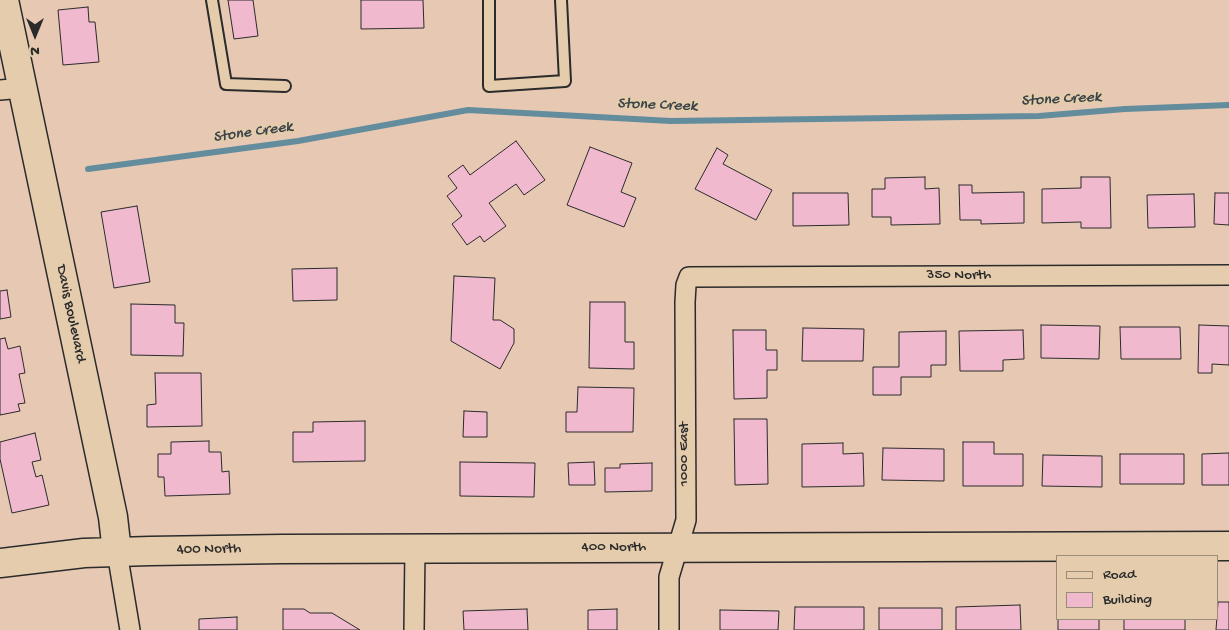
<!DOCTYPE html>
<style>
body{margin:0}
#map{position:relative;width:1229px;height:630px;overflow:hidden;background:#e7c8b3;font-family:"Gochi Hand",sans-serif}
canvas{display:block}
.legend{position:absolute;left:1056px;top:555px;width:162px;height:65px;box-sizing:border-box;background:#e4ccac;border:1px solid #9a8c78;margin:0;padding:6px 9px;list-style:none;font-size:15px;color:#2b2b2b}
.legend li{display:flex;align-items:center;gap:10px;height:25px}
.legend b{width:25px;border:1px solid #9a8c78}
.north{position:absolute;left:10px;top:10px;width:50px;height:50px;-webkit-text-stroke:4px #e4ccac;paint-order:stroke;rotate:180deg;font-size:14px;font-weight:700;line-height:20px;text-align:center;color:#2b2b2b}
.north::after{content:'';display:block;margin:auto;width:18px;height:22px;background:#2b2b2b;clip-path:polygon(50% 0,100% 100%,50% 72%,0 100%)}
</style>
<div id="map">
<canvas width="1229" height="630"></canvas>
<ul class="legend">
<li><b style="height:6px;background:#e4ccac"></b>Road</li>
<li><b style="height:14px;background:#f1b9ce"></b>Building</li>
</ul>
<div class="north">N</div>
</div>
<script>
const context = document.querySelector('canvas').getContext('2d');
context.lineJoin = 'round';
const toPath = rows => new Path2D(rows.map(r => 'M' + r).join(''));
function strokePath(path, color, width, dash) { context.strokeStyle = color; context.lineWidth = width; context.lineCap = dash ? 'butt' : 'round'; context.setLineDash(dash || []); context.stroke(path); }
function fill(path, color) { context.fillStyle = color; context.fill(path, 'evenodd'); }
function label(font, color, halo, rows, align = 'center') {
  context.font = font + ' "Gochi Hand",sans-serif'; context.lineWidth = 5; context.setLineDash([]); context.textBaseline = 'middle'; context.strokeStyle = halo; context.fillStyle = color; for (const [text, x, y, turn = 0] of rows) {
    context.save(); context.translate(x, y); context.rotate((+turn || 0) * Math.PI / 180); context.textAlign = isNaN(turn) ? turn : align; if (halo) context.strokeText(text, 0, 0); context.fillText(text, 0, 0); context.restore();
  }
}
strokePath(toPath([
 [88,169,298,141,468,110,671,121,1039,116,1125,109,1229,105]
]), '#638c9d', 6);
const building = toPath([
 [228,0,253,0,258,36,234,39,228,0],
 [361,0,423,0,424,28,361,29,361,0],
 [88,7,89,22,95,22,99,62,63,65,58,10,88,7],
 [516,141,545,180,524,195,516,184,489,203,506,226,484,242,480,236,467,245,452,224,462,216,447,196,457,188,448,176,463,165,470,175,516,141],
 [590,147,632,163,621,192,636,198,624,227,567,205,590,147],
 [717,148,728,155,723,164,772,190,756,220,695,189,717,148],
 [925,177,925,189,939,188,940,224,891,225,891,217,872,217,872,189,885,189,885,178,925,177],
 [1081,177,1110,177,1111,228,1081,228,1081,222,1042,223,1042,189,1081,188,1081,177],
 [959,185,972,185,972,193,1024,192,1024,223,981,224,981,220,960,220,959,185],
 [793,193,848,193,849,225,793,226,793,193],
 [1215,193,1229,193,1229,225,1214,224,1215,193],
 [1194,194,1195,227,1148,228,1147,195,1194,194],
 [137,206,150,282,114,288,101,212,137,206],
 [337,268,337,300,293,301,292,269,337,268],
 [454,276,495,278,493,320,500,320,514,329,514,343,500,369,451,341,454,276],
 [7,290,11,317,0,319,0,291,7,290],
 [590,302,625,302,625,342,634,342,634,369,589,368,590,302],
 [131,304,175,305,175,323,184,323,183,356,131,355,131,304],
 [1041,325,1100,326,1099,359,1041,358,1041,325],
 [1199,325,1229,326,1229,365,1212,364,1212,373,1198,373,1199,325],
 [1120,327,1180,327,1181,359,1121,359,1120,327],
 [803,328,864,329,863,361,802,361,803,328],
 [733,330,766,330,766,350,777,350,777,370,767,370,767,398,734,399,733,330],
 [1023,330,1024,359,1003,360,1003,371,960,371,959,331,1023,330],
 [946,331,946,365,931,365,931,377,901,377,901,395,873,395,873,367,899,367,899,332,946,331],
 [5,338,8,349,20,346,25,373,19,374,25,403,18,404,20,411,0,415,0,339,5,338],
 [155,373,201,373,202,426,147,427,147,405,156,404,155,373],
 [578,387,634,388,633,432,566,432,566,412,577,412,578,387],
 [464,411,487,412,487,437,463,437,464,411],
 [734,419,767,419,768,484,735,485,734,419],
 [365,421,365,461,293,462,293,432,313,432,313,422,365,421],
 [35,433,41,460,32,462,36,477,42,475,49,505,12,513,0,459,0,442,35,433],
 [209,441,209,452,221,452,222,472,229,471,230,494,165,496,164,477,158,477,158,454,171,454,171,442,209,441],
 [963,442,994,442,994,454,1023,454,1023,486,963,486,963,442],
 [843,443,843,454,863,453,864,486,802,487,802,444,843,443],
 [883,448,944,449,944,481,882,480,883,448],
 [1229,453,1229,485,1202,485,1202,454,1229,453],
 [1120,454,1184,454,1184,484,1120,484,1120,454],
 [1043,455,1102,456,1102,487,1042,486,1043,455],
 [460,462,535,463,534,497,460,496,460,462],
 [594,462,595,485,569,485,568,463,594,462],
 [652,463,652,491,605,492,605,468,620,468,620,464,652,463],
 [1218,602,1229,602,1229,630,1216,630,1218,602],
 [1020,605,1021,630,956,630,956,607,1020,605],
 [795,607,864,607,864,630,794,630,795,607],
 [879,608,942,608,942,630,879,630,879,608],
 [283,609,304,609,310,613,332,613,360,630,283,630,283,609],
 [527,609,528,630,464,630,463,611,527,609],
 [617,609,617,630,588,630,588,610,617,609],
 [720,610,779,611,778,630,720,630,720,610],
 [237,617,237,630,199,630,199,619,237,617],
 [1058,619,1099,619,1099,630,1058,630,1058,619],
 [1124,619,1185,619,1185,630,1124,630,1124,619]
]);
fill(building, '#f1b9ce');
strokePath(building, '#2b2b2b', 1);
const lane = toPath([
 [212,0,226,84,285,86],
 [489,0,489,86,565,81,561,0]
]);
const street = toPath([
 [0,90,22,88],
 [117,552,130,630],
 [414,630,415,549],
 [669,630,669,577,686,520,685,302,686,285,689,277,1229,275]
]);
const secondary = toPath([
 [4,0,113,517,117,552],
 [0,563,84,553,150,551,282,549,1229,546]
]);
strokePath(lane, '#2b2b2b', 14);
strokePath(street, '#2b2b2b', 22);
strokePath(secondary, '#2b2b2b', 31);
strokePath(lane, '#e4ccac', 10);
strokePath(street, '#e4ccac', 19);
strokePath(secondary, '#e4ccac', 28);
label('15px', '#2b2b2b', '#e4ccac', [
 ["350 North",959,276],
 ["Davis Boulevard",70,314,78],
 ["1000 East",685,454,-90],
 ["400 North",614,548],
 ["400 North",209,550,-1]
]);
label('italic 16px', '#394348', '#e4ccac', [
 ["Stone Creek",1061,100,-3],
 ["Stone Creek",657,106,2],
 ["Stone Creek",253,133,-8]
]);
</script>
